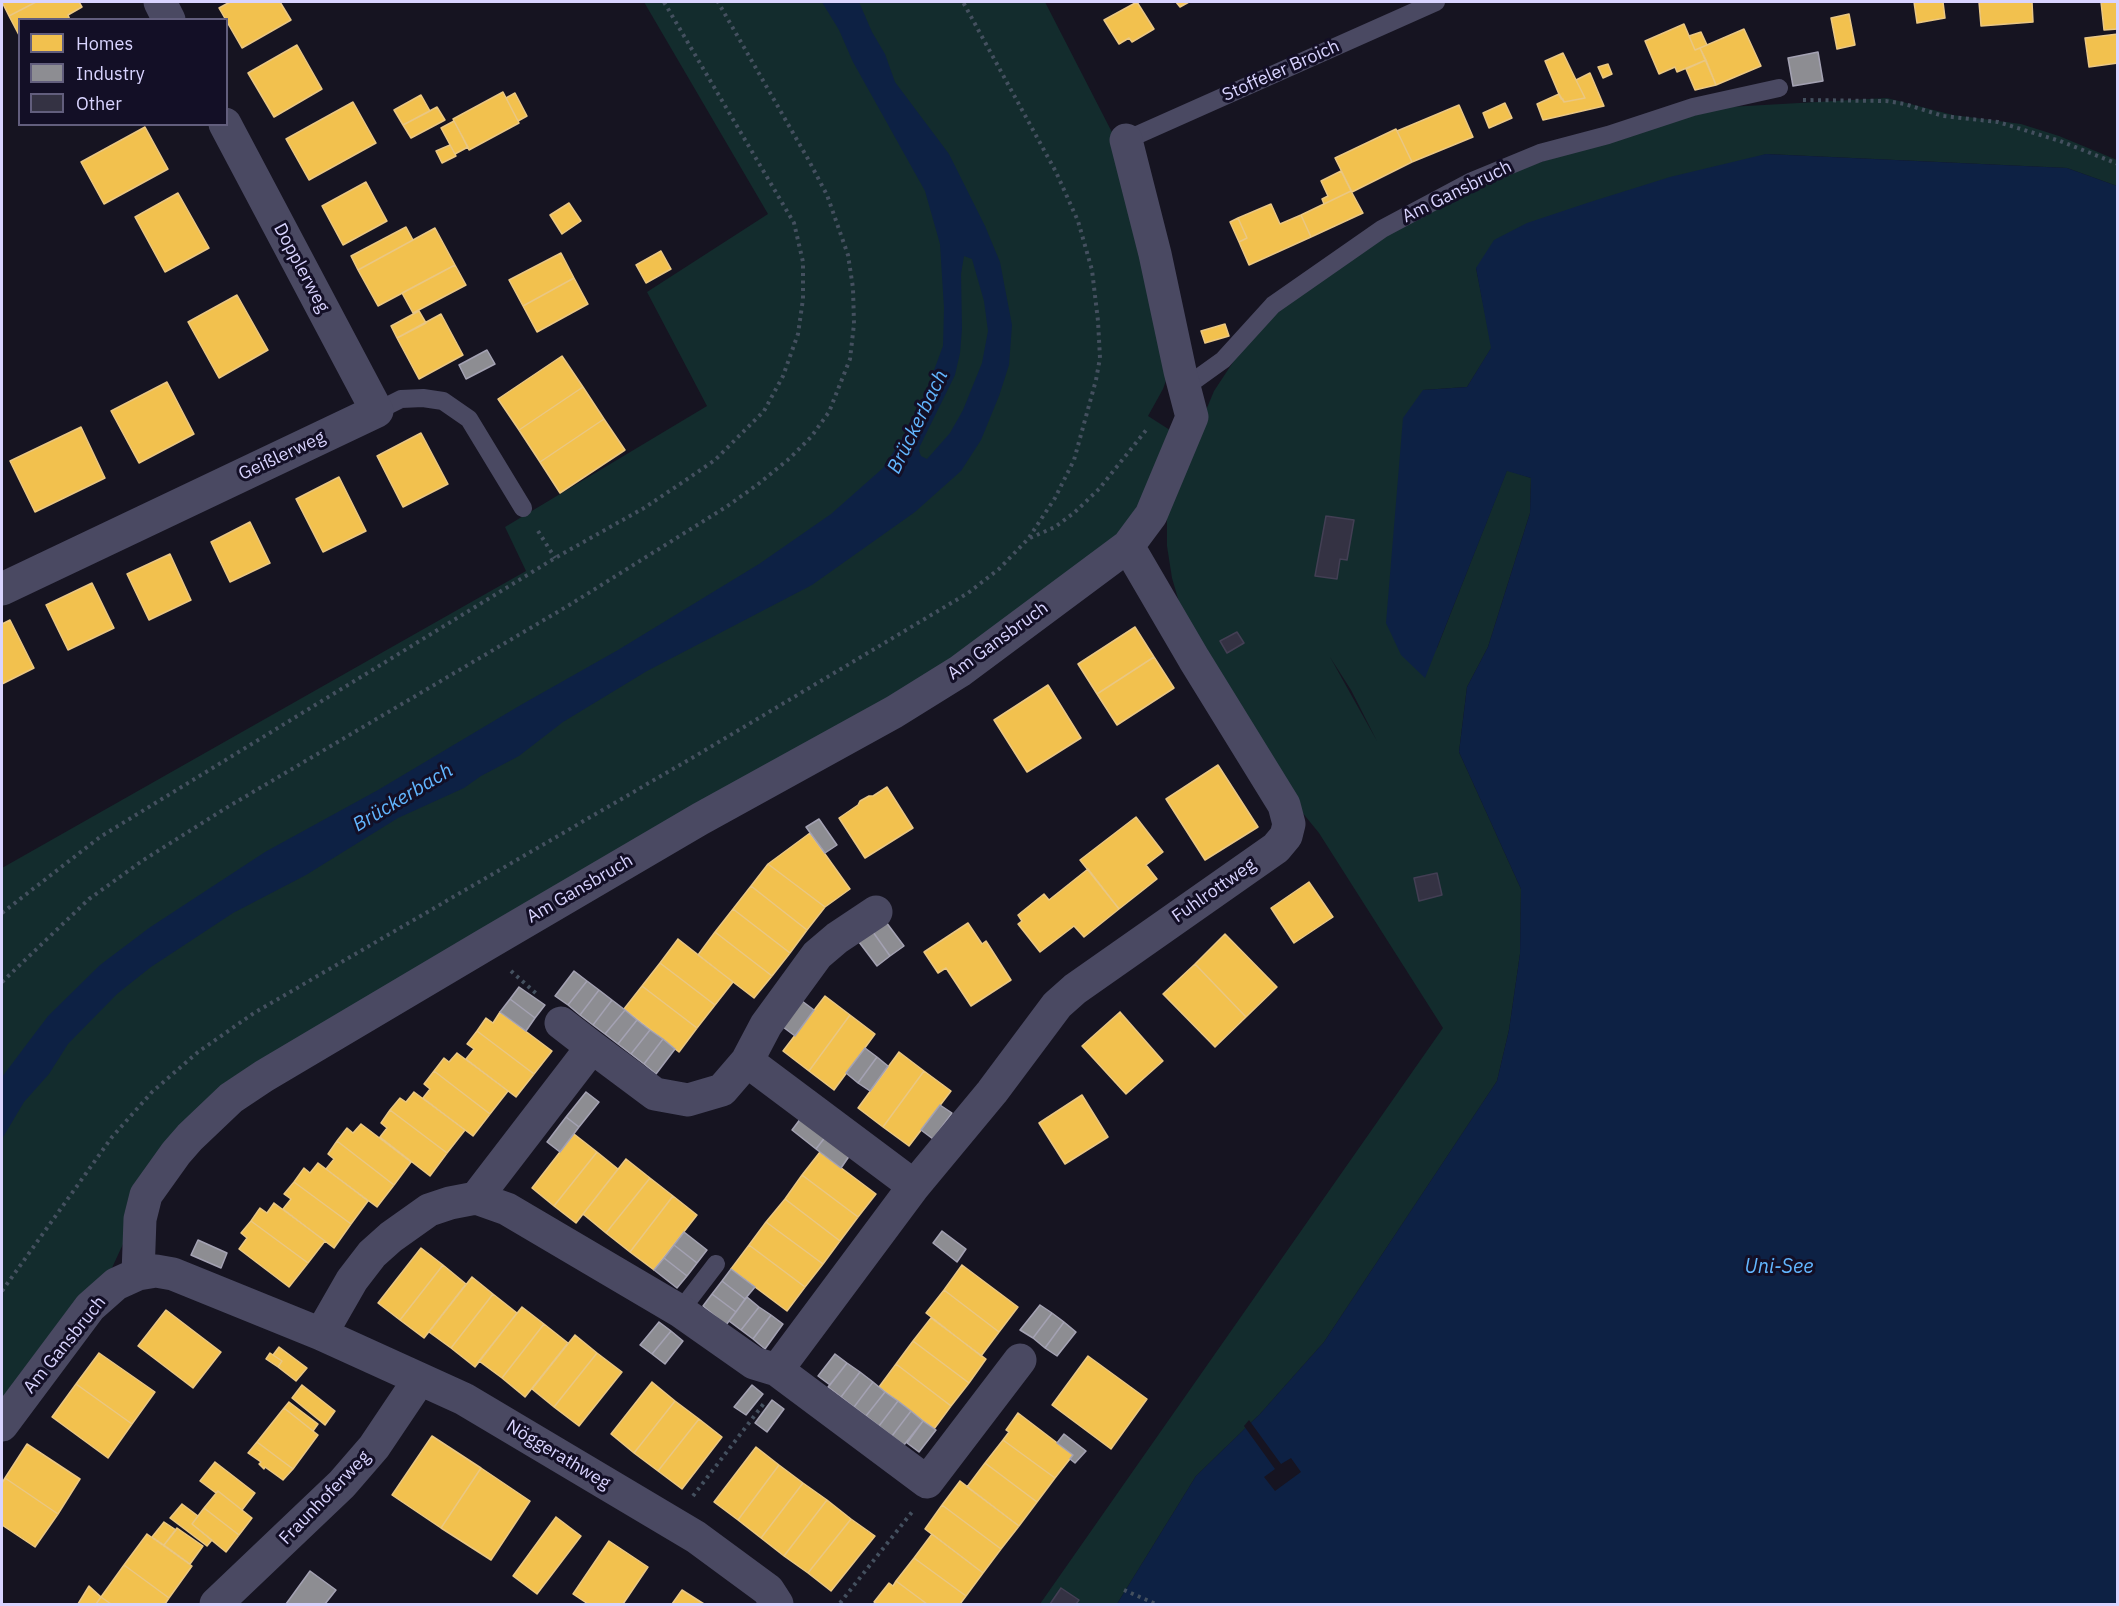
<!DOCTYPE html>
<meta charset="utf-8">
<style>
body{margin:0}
#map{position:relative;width:2119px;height:1606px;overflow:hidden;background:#161421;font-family:"IBM Plex Sans",sans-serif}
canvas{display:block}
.frame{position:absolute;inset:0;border:3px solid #d9d4ff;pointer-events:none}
.legend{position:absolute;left:18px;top:18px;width:210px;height:108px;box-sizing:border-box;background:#130f26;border:2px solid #625e7d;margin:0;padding:8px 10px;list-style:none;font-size:18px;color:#d9d4ff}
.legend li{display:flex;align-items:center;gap:12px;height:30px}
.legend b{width:30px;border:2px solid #625e7d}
</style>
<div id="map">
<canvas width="2119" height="1606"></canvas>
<div class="frame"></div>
<ul class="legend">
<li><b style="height:16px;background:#f2c14e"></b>Homes</li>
<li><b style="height:16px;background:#8d8d92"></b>Industry</li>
<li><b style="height:16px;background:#343243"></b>Other</li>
</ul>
</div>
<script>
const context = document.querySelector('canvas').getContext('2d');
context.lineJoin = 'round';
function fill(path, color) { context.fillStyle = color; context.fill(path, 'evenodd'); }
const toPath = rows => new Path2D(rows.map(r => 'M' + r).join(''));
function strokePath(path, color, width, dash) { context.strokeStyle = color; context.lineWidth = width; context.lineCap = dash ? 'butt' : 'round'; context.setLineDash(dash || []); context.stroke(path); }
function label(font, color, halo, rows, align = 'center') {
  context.font = font + ' "IBM Plex Sans",sans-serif'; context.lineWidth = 6; context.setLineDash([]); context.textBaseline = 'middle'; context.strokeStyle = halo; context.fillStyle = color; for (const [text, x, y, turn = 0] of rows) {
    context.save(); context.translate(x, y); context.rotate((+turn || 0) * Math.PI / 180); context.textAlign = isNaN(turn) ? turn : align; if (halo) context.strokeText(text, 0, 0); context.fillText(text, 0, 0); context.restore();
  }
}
fill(toPath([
 [644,2,1045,2,1118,144,1170,369,1163,389,1148,416,1173,432,1158,469,1121,535,1014,623,239,1087,123,1244,111,1270,2,1408,2,868,526,571,505,527,707,406,647,292,768,214],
 [1887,98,1953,115,2021,124,2059,136,2117,160,2117,186,2067,168,1766,154,1476,268,1492,347,1467,387,1423,390,1437,648,1507,470,1531,478,1530,513,1488,647,1467,687,1459,752,1521,889,1520,954,1509,1030,1497,1081,1324,1342,1260,1414,1196,1476,1117,1604,1040,1604,1443,1028,1319,833,1288,795,1187,629,1172,578,1167,546,1167,517,1199,427,1214,391,1247,341,1282,305,1383,233,1475,183,1667,122,1729,107],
 [1330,657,1351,690,1377,741]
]), '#132c2d');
fill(toPath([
 [822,2,859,2,872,32,885,54,895,82,949,154,985,226,1000,262,1012,325,1009,365,999,396,981,440,961,471,915,512,812,585,647,671,563,722,519,756,481,776,464,788,398,818,306,875,233,913,151,967,117,994,68,1044,49,1074,24,1102,2,1139,2,1077,48,1016,100,965,149,928,265,852,378,790,519,706,618,650,759,564,831,514,883,468,903,437,924,397,943,346,944,308,940,244,925,191,853,62,839,30],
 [964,256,972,259,984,301,988,331,982,363,963,410,950,433,927,459,921,456,919,451,920,446,955,375,960,353,962,329,961,274],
 [1766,154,2067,168,2117,186,2117,1604,1117,1604,1196,1476,1260,1414,1324,1342,1497,1081,1509,1030,1520,954,1521,889,1459,752,1467,687,1488,647,1530,513,1531,478,1507,471,1425,678,1401,655,1386,623,1403,418,1423,390,1467,387,1491,348,1476,268,1494,240,1527,223,1587,203,1670,177]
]), '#0d2144');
fill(toPath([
 [1249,1420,1281,1464,1291,1458,1301,1472,1275,1491,1264,1477,1275,1469,1244,1426]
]), '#161421');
const homes = toPath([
 [2,2,36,2,9,16,2,2],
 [36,2,79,2,82,7,68,15,70,20,20,20,20,37,9,16,36,2],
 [230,2,280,2,291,20,242,48,219,8,230,2],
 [1137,2,1154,29,1132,42,1129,38,1119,44,1104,20,1137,2],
 [1176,2,1189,2,1180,7,1176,2],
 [1914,2,1943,2,1945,18,1917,23,1914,2],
 [1979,2,2032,2,2033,22,1981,26,1979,2],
 [2101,2,2118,2,2118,29,2104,30,2101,2],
 [1849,14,1855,45,1837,49,1831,18,1849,14],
 [1684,24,1695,50,1700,48,1706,60,1677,72,1675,67,1659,74,1645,41,1684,24],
 [1744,29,1761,66,1716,85,1700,48,1744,29],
 [1701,32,1707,45,1695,50,1689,36,1701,32],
 [2118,34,2118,63,2089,67,2085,38,2118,34],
 [297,45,322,89,274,117,248,73,297,45],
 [1563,53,1576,80,1585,98,1564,102,1563,99,1561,99,1545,61,1563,53],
 [1706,60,1716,85,1695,90,1686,69,1706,60],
 [1608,64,1612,74,1603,78,1598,67,1608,64],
 [1590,73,1604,106,1543,120,1537,104,1559,94,1564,102,1585,98,1576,80,1590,73],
 [503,92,519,123,469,150,453,119,503,92],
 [515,93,527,116,518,121,506,98,515,93],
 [421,95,430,111,403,125,394,110,421,95],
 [353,102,376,143,309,180,286,139,353,102],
 [1505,103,1512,118,1489,128,1483,113,1505,103],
 [1459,105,1473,137,1412,162,1397,131,1459,105],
 [437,107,445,120,411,138,403,125,437,107],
 [454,121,468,147,455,154,441,128,454,121],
 [145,127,168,169,104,204,81,162,145,127],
 [1396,129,1412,162,1352,192,1335,158,1396,129],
 [450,145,456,156,442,163,436,151,450,145],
 [1341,171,1351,191,1324,204,1322,199,1328,196,1321,181,1341,171],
 [366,182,387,221,343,245,322,206,366,182],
 [1351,191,1363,213,1311,237,1301,215,1351,191],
 [178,193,209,248,165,272,135,217,178,193],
 [569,203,581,221,562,234,550,215,569,203],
 [1271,204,1280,224,1301,215,1311,237,1249,265,1239,242,1247,238,1238,218,1271,204],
 [1238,218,1247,238,1239,242,1230,222,1238,218],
 [406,227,413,240,358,270,351,256,406,227],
 [435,228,455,265,378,306,358,270,435,228],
 [661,251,671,269,646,283,636,265,661,251],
 [561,253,574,278,523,306,509,280,561,253],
 [455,265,466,285,413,313,402,293,455,265],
 [574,278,588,304,537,332,523,306,574,278],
 [237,295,268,350,219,378,188,322,237,295],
 [419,311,426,323,397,338,391,326,419,311],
 [441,314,463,355,419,379,397,338,441,314],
 [1225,324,1229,336,1205,343,1201,331,1225,324],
 [562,356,583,387,519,430,498,399,562,356],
 [167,382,194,434,139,463,111,411,167,382],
 [583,387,604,419,540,462,519,430,583,387],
 [604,419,625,450,560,493,540,462,604,419],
 [81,427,105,478,35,512,10,461,81,427],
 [421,433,448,484,403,507,377,456,421,433],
 [339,477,366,531,323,552,296,499,339,477],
 [250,522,270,563,230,582,211,542,250,522],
 [170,554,191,600,149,620,127,574,170,554],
 [92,583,114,628,68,650,46,605,92,583],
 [10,620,34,668,2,684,2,624,10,620],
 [1135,627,1154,657,1097,694,1078,664,1135,627],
 [1154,657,1174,688,1117,725,1097,694,1154,657],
 [1048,685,1081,738,1027,772,994,720,1048,685],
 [1218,765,1258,827,1205,860,1166,799,1218,765],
 [887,787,913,828,865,858,839,818,858,805,860,801,869,796,873,796,887,787],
 [1136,817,1163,852,1146,865,1157,879,1119,909,1080,860,1136,817],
 [810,833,850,889,825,907,768,864,810,833],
 [768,864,825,907,807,930,751,886,768,864],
 [1088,869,1119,909,1084,937,1074,926,1040,952,1018,924,1022,921,1018,915,1044,894,1049,900,1088,869],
 [1309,882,1333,917,1294,943,1271,908,1309,882],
 [751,886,807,930,790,953,733,909,751,886],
 [733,909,790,953,772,976,715,932,733,909],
 [968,923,982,944,986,941,1011,980,971,1006,946,968,938,973,924,952,968,923],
 [715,932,772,976,754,998,698,955,715,932],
 [1225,934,1277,987,1246,1017,1195,964,1225,934],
 [678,939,733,982,715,1005,660,963,678,939],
 [660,963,715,1005,697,1028,642,986,660,963],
 [1195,964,1246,1017,1215,1047,1163,994,1195,964],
 [642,986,697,1028,679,1052,624,1009,642,986],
 [825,996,850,1015,809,1071,783,1051,825,996],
 [500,1012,552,1051,534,1074,477,1031,486,1018,493,1023,500,1012],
 [1120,1012,1163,1061,1126,1094,1082,1046,1120,1012],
 [850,1015,875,1034,834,1090,809,1071,850,1015],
 [477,1031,534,1074,516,1097,466,1059,474,1049,467,1044,477,1031],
 [899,1052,924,1071,883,1127,858,1108,899,1052],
 [457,1053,508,1091,490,1114,434,1071,444,1058,449,1062,457,1053],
 [434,1071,490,1114,473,1136,423,1098,430,1089,424,1084,434,1071],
 [924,1071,951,1091,909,1146,883,1127,924,1071],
 [414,1092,465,1130,447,1153,390,1110,400,1098,406,1102,414,1092],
 [1082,1095,1108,1137,1065,1164,1039,1123,1082,1095],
 [390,1110,447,1153,430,1176,380,1137,387,1128,381,1123,390,1110],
 [361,1124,411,1162,394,1185,337,1141,347,1128,353,1133,361,1124],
 [574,1134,597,1152,554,1206,532,1188,574,1134],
 [337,1141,394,1185,377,1207,326,1169,334,1159,328,1154,337,1141],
 [597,1152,618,1169,576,1223,554,1206,597,1152],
 [820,1152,876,1194,858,1217,802,1175,820,1152],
 [626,1159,650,1178,606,1233,583,1214,626,1159],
 [318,1163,368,1201,351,1224,294,1182,304,1168,310,1173,318,1163],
 [802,1175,858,1217,840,1241,785,1199,802,1175],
 [650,1178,673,1196,630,1252,606,1233,650,1178],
 [294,1182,351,1224,334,1248,283,1209,291,1199,284,1194,294,1182],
 [673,1196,697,1215,654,1270,630,1252,673,1196],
 [785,1199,840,1241,823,1264,766,1222,785,1199],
 [274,1203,325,1241,308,1263,251,1221,260,1208,267,1213,274,1203],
 [251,1221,308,1263,289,1287,239,1249,247,1238,241,1233,251,1221],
 [766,1222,823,1264,805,1287,749,1245,766,1222],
 [749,1245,805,1287,787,1311,731,1269,749,1245],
 [421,1248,443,1265,400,1320,378,1303,421,1248],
 [443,1265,466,1284,424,1338,400,1320,443,1265],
 [962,1265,1018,1307,999,1332,944,1290,962,1265],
 [472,1277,493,1294,451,1348,429,1332,472,1277],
 [944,1290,999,1332,981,1356,926,1313,944,1290],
 [493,1294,517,1313,475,1367,451,1348,493,1294],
 [522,1307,544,1324,502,1378,479,1361,522,1307],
 [166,1310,221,1352,193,1388,138,1346,166,1310],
 [931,1318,986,1359,969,1383,913,1341,931,1318],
 [544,1324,568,1343,525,1397,502,1378,544,1324],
 [575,1335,597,1353,554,1407,532,1389,575,1335],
 [913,1341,969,1383,951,1406,896,1364,913,1341],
 [279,1347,307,1368,296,1381,278,1367,282,1361,273,1355,279,1347],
 [99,1353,155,1392,132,1424,76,1384,99,1353],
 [270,1353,282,1361,278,1367,266,1359,270,1353],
 [597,1353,622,1372,579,1426,554,1407,597,1353],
 [1088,1356,1147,1399,1111,1449,1052,1405,1088,1356],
 [896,1364,951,1406,934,1429,879,1387,896,1364],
 [652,1382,675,1401,634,1453,611,1434,652,1382],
 [76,1384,132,1424,108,1458,52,1417,76,1384],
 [302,1385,335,1411,325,1425,292,1398,302,1385],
 [675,1401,699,1419,658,1471,634,1453,675,1401],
 [289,1402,318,1424,313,1431,284,1408,289,1402],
 [284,1408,318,1435,293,1469,257,1442,284,1408],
 [1018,1413,1073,1455,1055,1478,1003,1440,1009,1432,1006,1430,1018,1413],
 [699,1419,722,1437,682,1489,658,1471,699,1419],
 [432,1436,481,1468,441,1528,392,1495,432,1436],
 [1003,1440,1055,1478,1037,1502,985,1463,1003,1440],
 [257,1442,293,1469,283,1480,265,1467,264,1469,259,1464,261,1462,248,1453,257,1442],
 [27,1444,80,1479,58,1514,5,1478,27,1444],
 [756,1447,779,1465,738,1520,714,1502,756,1447],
 [215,1462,255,1493,242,1510,218,1491,216,1493,200,1481,215,1462],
 [985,1463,1037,1502,1019,1526,967,1487,985,1463],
 [779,1465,803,1483,761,1538,738,1520,779,1465],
 [481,1468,530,1501,491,1560,441,1528,481,1468],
 [5,1478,58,1514,35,1547,2,1525,2,1483,5,1478],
 [960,1481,1019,1526,1001,1549,942,1505,960,1481],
 [803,1483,827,1500,784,1556,761,1538,803,1483],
 [218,1491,252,1518,239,1535,204,1508,218,1491],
 [827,1500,851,1519,808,1573,784,1556,827,1500],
 [182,1504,198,1516,192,1524,212,1540,207,1546,170,1518,182,1504],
 [942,1505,1001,1549,983,1573,925,1529,942,1505],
 [204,1508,239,1535,226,1552,192,1524,204,1508],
 [556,1517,581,1536,537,1594,513,1576,556,1517],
 [851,1519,875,1536,831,1591,808,1573,851,1519],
 [164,1522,176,1530,164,1545,152,1537,164,1522],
 [177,1528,203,1546,190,1564,164,1545,177,1528],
 [147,1534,192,1566,169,1598,124,1565,147,1534],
 [932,1534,983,1573,966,1596,914,1558,932,1534],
 [609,1541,648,1567,623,1604,588,1604,573,1594,609,1541],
 [914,1558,966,1596,960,1604,927,1604,896,1581,914,1558],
 [124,1565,169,1598,165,1604,111,1604,101,1597,124,1565],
 [896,1581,927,1604,877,1604,874,1602,889,1583,893,1586,896,1581],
 [89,1586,101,1597,96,1604,78,1604,89,1586],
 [682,1590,704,1604,672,1604,682,1590],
 [101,1597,111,1604,96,1604,101,1597]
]);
fill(homes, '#f2c14e');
strokePath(homes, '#eac783', 1.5);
const industry = toPath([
 [1818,52,1823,81,1793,86,1788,58,1818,52],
 [487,350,495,364,466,379,459,365,487,350],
 [819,819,837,845,825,853,806,827,819,819],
 [886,922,904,946,890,956,873,932,886,922],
 [873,932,890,956,877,966,859,942,873,932],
 [574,971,587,981,568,1005,555,996,574,971],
 [587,981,599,990,580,1015,568,1005,587,981],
 [519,987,545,1005,535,1018,510,999,519,987],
 [599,990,612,1000,593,1025,580,1015,599,990],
 [510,999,535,1018,526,1031,500,1012,510,999],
 [612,1000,625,1010,605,1034,593,1025,612,1000],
 [802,1001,814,1010,795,1036,783,1027,802,1001],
 [625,1010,637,1020,618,1044,605,1034,625,1010],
 [637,1020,650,1030,631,1054,618,1044,637,1020],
 [650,1030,663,1039,644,1064,631,1054,650,1030],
 [663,1039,675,1049,656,1074,644,1064,663,1039],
 [865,1048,877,1057,858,1083,846,1073,865,1048],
 [877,1057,888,1066,870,1091,858,1083,877,1057],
 [586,1092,599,1102,579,1127,566,1117,586,1092],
 [940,1105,952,1113,933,1139,921,1130,940,1105],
 [566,1117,579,1127,560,1152,547,1142,566,1117],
 [801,1118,826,1136,816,1149,792,1130,801,1118],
 [826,1136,850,1155,841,1168,816,1149,826,1136],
 [942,1231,966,1249,957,1262,933,1243,942,1231],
 [684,1232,707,1250,697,1263,674,1245,684,1232],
 [198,1240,227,1253,221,1268,191,1255,198,1240],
 [674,1245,697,1263,687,1276,664,1258,674,1245],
 [664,1258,687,1276,677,1288,654,1270,664,1258],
 [731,1269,755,1287,745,1299,722,1281,731,1269],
 [722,1281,745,1299,736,1312,712,1294,722,1281],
 [712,1294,736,1312,726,1325,703,1306,712,1294],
 [747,1297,759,1307,741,1330,729,1321,747,1297],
 [1040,1305,1052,1313,1033,1338,1020,1330,1040,1305],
 [759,1307,771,1315,753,1339,741,1330,759,1307],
 [1052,1313,1064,1322,1045,1348,1033,1338,1052,1313],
 [771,1315,783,1324,765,1349,753,1339,771,1315],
 [659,1322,671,1331,652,1354,640,1345,659,1322],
 [1064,1322,1076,1332,1057,1356,1045,1348,1064,1322],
 [671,1331,683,1341,665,1364,652,1354,671,1331],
 [835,1354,847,1363,830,1385,818,1376,835,1354],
 [847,1363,860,1372,841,1397,828,1387,847,1363],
 [860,1372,873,1382,854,1407,841,1397,860,1372],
 [873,1382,885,1392,866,1416,854,1407,873,1382],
 [752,1385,763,1394,746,1415,734,1407,752,1385],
 [885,1392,898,1401,879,1426,866,1416,885,1392],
 [772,1400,784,1409,767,1432,755,1423,772,1400],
 [898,1401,911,1411,892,1436,879,1426,898,1401],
 [911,1411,923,1421,904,1445,892,1436,911,1411],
 [923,1421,936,1430,919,1452,907,1443,923,1421],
 [1064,1434,1086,1451,1075,1463,1070,1459,1073,1455,1057,1443,1064,1434],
 [310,1571,336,1590,325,1604,286,1604,310,1571]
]);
fill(industry, '#8d8d92');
strokePath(industry, '#a4a2b3', 1.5);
const building = toPath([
 [1326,516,1354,520,1347,560,1340,559,1337,579,1315,576,1326,516],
 [1237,632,1244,643,1227,653,1220,641,1237,632],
 [1437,873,1442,895,1419,901,1414,878,1437,873],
 [1061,1588,1079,1600,1076,1604,1050,1604,1061,1588]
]);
fill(building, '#343243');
strokePath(building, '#433f54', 1.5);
strokePath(toPath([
 [1803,100,1886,101,1905,104,1943,116,1998,122,2060,141,2118,164],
 [538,531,555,558],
 [1030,538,1055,527,1075,512,1099,489,1147,429],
 [2,913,100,837,555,558,644,508,686,480,715,460,764,411,783,376,798,334,803,299,803,262,794,223,664,2],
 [511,971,539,996],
 [2,982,89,899,142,861,226,808,571,604,726,507,757,485,790,458,811,437,829,412,850,359,854,324,853,288,848,255,827,195,808,159,718,2],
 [2,1291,112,1137,152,1092,198,1052,254,1013,697,755,968,593,999,569,1028,539,1055,498,1074,460,1096,380,1100,358,1098,321,1092,270,1078,221,1056,172,963,2],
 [693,1496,765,1402],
 [1124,1590,1156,1604],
 [840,1603,912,1512]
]), '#44505f', 4, [3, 4.5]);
strokePath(toPath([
 [1126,140,1436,2],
 [1184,388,1223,360,1273,305,1382,229,1472,181,1540,153,1608,135,1693,107,1779,88],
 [377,411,401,399,423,398,443,401,469,419,523,508],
 [680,1311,716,1264]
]), '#4a4962', 18);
strokePath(toPath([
 [160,2,169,20],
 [2,589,377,411,225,124],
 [561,1023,592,1047],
 [747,1061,766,1025,817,955,837,938,876,912],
 [476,1198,592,1047,655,1094,688,1100,722,1090,747,1061,914,1186],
 [138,1274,140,1219,146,1195,176,1153,190,1137,231,1098,264,1076,485,945,700,819,894,712,960,671,1128,546,1151,515,1192,417,1180,371,1155,254,1126,140],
 [321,1334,352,1280,372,1254,391,1237,429,1210,450,1203,476,1198,507,1209,680,1311,754,1363,777,1370,927,1482,1020,1360],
 [777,1370,914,1186,992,1092,1057,1005,1075,989,1276,848,1286,836,1289,824,1284,805,1194,659,1128,546],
 [2,1425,90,1307,116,1284,138,1274,156,1271,173,1274,321,1334,464,1399,696,1537,768,1590,777,1604],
 [216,1604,342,1484,374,1447,419,1380]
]), '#4a4962', 33);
label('18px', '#d9d4ff', '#130f26', [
 ["Stoffeler Broich",1281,71,-24],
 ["Am Gansbruch",1457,192,-26],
 ["Dopplerweg",301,268,62],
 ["Geißlerweg",282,456,-25],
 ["Am Gansbruch",998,641,-36],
 ["Am Gansbruch",580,889,-30],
 ["Fuhlrottweg",1214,891,-35],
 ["Am Gansbruch",65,1345,-51],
 ["Nöggerathweg",558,1455,31],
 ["Fraunhoferweg",325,1498,-46]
]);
label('italic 20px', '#62b6ff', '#130f26', [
 ["Brückerbach",918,422,-64],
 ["Brückerbach",403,798,-31],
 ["Uni-See",1779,1267]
]);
</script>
